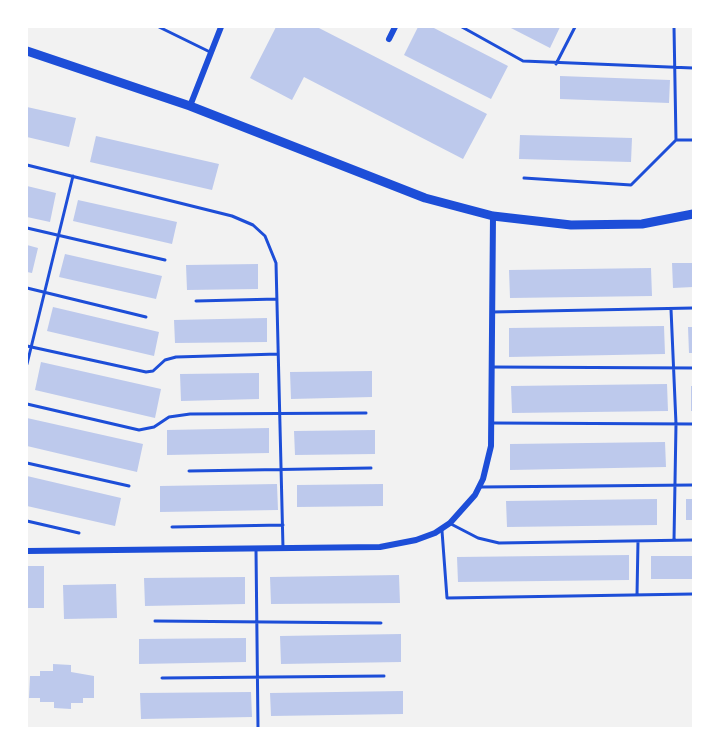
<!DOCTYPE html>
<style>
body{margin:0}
#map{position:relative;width:720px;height:755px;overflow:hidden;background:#f2f2f2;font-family:"Noto Serif",serif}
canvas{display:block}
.frame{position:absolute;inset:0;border:28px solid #fff;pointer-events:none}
</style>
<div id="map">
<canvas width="720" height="755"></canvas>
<div class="frame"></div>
</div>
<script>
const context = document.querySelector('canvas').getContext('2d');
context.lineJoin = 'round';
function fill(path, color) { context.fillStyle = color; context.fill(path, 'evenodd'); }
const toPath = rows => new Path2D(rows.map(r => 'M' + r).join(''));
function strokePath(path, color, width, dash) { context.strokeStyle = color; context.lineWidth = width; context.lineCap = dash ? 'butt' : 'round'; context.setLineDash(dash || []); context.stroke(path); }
fill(toPath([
 [276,27,317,27,487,114,463,159,304,77,292,100,250,78],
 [418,27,432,27,508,66,491,99,404,55],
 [509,27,560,27,550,48],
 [560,76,670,80,669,103,560,99],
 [27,107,76,118,69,147,27,137],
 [520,135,632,138,631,162,519,159],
 [96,136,219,164,212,190,90,162],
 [27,186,56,193,50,222,27,217],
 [78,200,177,222,172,244,73,221],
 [27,245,38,248,32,273,27,272],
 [65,254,162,276,156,299,59,277],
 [672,263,693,263,693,287,673,288],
 [258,264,258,289,187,290,186,265],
 [651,268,652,296,510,298,509,270],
 [53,307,159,332,154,356,47,331],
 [267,318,267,342,175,343,174,320],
 [664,326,665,354,509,357,509,328],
 [688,327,693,327,693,353,689,353],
 [41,362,161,389,155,418,35,390],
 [372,371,372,397,291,399,290,372],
 [259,373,259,399,181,401,180,374],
 [667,384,668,411,512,413,511,386],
 [691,386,693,386,693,411,691,411],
 [27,418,143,444,137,472,27,446],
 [269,428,269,453,167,455,167,430],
 [375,430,375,454,295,455,294,431],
 [665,442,666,467,510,470,510,444],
 [27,476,121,498,115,526,27,506],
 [277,484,278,510,160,512,160,486],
 [383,484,383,506,297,507,297,485],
 [657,499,657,525,507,527,506,501],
 [686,499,693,499,693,520,686,520],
 [629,555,629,580,458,582,457,557],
 [651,556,693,556,693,579,651,579],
 [27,566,44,566,44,608,27,608],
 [399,575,400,603,271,604,270,577],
 [245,577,245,604,145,606,144,578],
 [116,584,117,618,64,619,63,585],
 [401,634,401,662,281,664,280,636],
 [246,638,246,662,139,664,139,639],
 [53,664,71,665,71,672,94,676,94,698,83,698,83,703,71,703,71,709,54,708,54,702,40,702,40,698,29,698,30,676,40,676,40,671,53,671],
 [403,691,403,714,271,716,270,693],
 [251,692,252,717,141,719,140,693]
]), '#bdc9ec');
strokePath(toPath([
 [159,27,210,52],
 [462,27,523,61,693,68],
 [556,64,575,27],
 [676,140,693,140],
 [27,165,232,216,253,225,265,236,276,263,283,548],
 [524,178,631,185,676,140,674,27],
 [27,228,165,260],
 [27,288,146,317],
 [196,301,277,299],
 [671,309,676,424,674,540],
 [492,312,693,308],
 [27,346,146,372,153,371,165,360,176,357,278,354],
 [27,364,73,176],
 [492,367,693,368],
 [27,404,139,430,154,427,169,417,190,414,366,413],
 [493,423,693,424],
 [27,463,129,486],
 [189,471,371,468],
 [481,487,693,485],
 [27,521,79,533],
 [451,524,478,538,499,543,693,540],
 [172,527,283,525],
 [442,531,447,598,693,594],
 [256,550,258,728],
 [637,595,638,541],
 [155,621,381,623],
 [162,678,384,676]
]), '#1d4ed8', 3);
strokePath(toPath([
 [389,39,395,27],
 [190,106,221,27],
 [27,551,380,547,416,540,435,533,450,523,475,495,483,479,491,446,493,216]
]), '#1d4ed8', 6);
strokePath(toPath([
 [27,51,190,106,425,198,493,216,571,225,642,224,693,214]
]), '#1d4ed8', 9);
</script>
